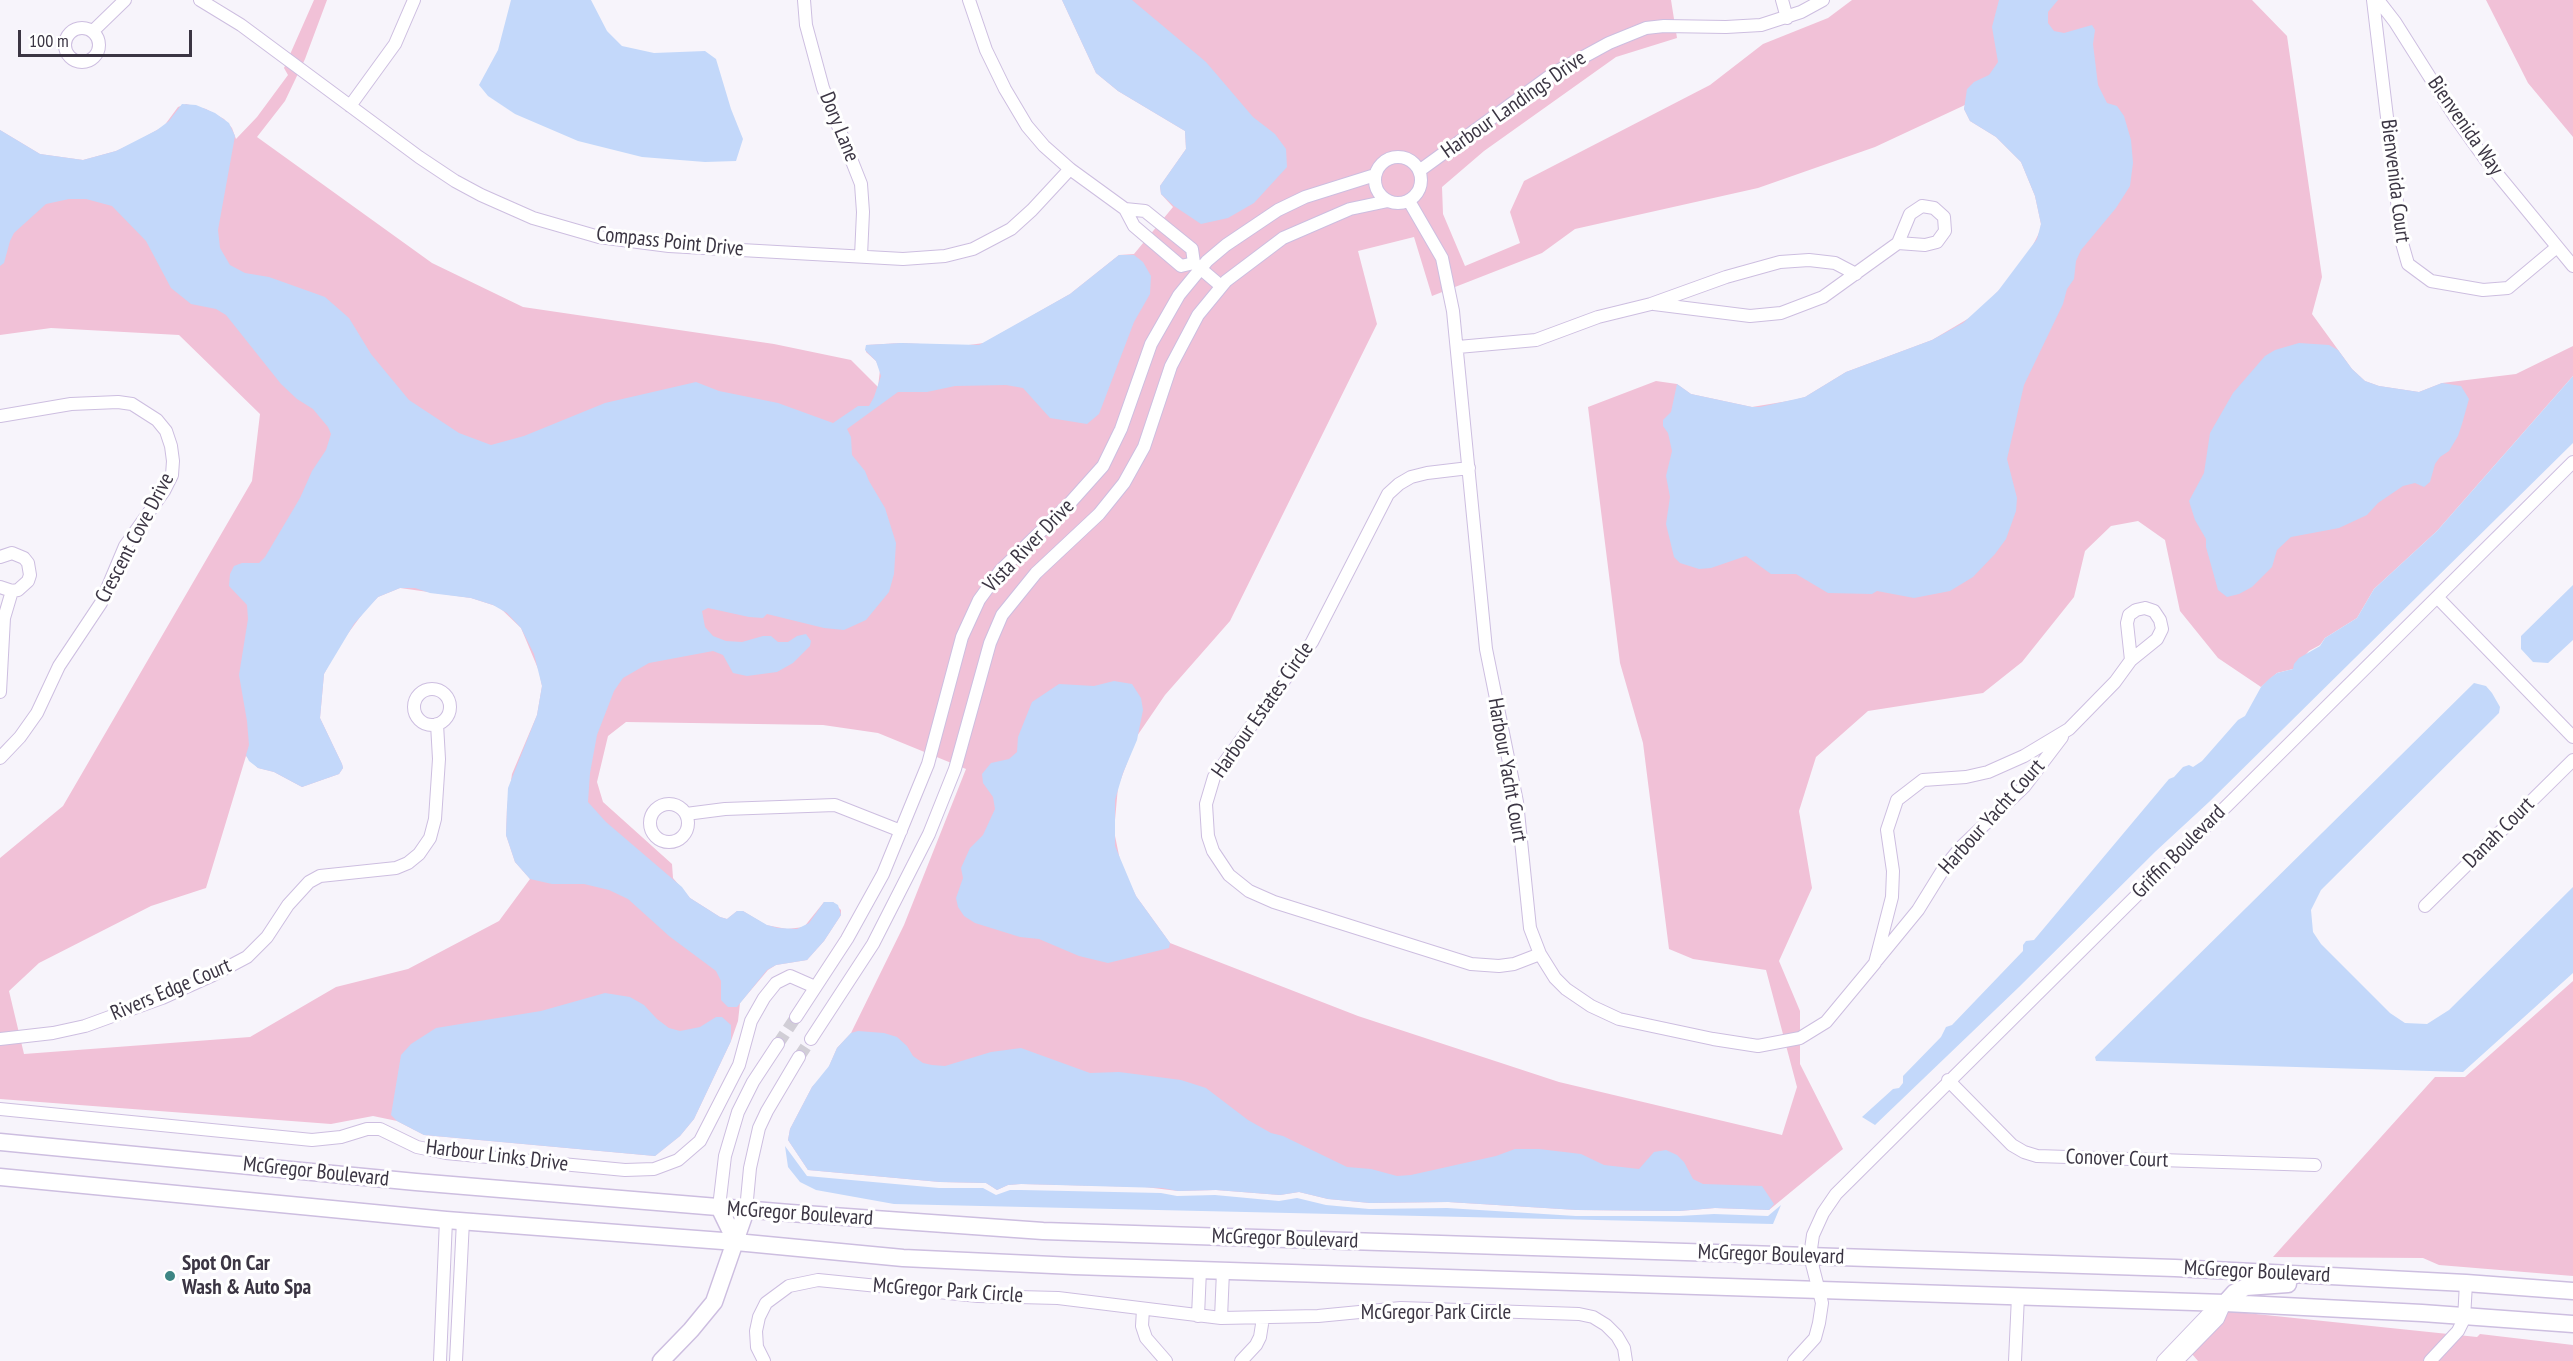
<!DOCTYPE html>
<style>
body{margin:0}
#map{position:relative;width:2573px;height:1361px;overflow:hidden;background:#f7f4fb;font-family:"PT Sans Narrow",sans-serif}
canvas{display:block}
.scale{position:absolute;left:18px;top:30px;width:174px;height:27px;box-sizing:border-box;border:3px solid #3b3543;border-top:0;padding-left:8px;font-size:18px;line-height:21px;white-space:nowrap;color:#3b3543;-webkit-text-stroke:4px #fff;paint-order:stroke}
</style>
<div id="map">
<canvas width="2573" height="1361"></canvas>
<div class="scale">100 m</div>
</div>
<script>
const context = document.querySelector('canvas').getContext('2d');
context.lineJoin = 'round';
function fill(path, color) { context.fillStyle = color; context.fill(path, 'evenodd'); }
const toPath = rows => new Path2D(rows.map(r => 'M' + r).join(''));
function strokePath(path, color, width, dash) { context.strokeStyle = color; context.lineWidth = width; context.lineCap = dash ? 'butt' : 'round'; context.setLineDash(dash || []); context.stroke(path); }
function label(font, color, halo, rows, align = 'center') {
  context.font = font + ' "PT Sans Narrow",sans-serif'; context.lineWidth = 6; context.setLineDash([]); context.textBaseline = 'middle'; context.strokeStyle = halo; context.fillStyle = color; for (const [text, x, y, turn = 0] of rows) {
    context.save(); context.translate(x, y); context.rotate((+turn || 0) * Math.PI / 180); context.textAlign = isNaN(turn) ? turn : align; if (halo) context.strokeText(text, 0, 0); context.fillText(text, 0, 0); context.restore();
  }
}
fill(toPath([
 [314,0,327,0,305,59,285,101,257,137,432,263,523,307,774,344,851,360,878,387,880,370,876,361,866,352,866,345,901,343,961,346,984,343,1070,294,1119,255,1134,254,1173,207,1161,194,1160,186,1186,149,1185,131,1118,91,1096,73,1062,0,1671,0,1677,38,1616,57,1484,151,1442,187,1443,214,1465,266,1520,243,1510,212,1524,181,1710,85,1763,44,1828,18,1852,0,2252,0,2287,36,2322,277,2312,314,2352,369,2365,381,2379,386,2419,392,2442,383,2516,374,2573,346,2573,376,2437,531,2374,589,2357,618,2325,638,2320,645,2309,651,2293,669,2277,673,2261,687,2218,658,2180,611,2165,540,2138,521,2111,526,2085,551,2074,597,2022,662,1983,693,1868,711,1816,757,1799,811,1812,888,1779,961,1800,1011,1800,1064,1843,1149,1769,1210,1715,1208,1679,1211,1577,1210,1448,1202,1370,1203,1328,1199,1299,1192,1280,1195,1216,1190,1178,1191,1145,1187,1021,1184,1008,1185,997,1190,986,1183,940,1182,808,1170,788,1140,790,1129,812,1087,827,1071,837,1048,851,1033,904,925,966,769,878,733,823,725,626,722,608,736,597,782,603,802,672,864,673,878,690,898,720,917,727,919,737,911,743,911,766,925,787,929,804,927,824,902,833,902,841,910,841,915,824,941,807,960,776,965,768,970,740,1003,738,1021,731,1041,694,1119,680,1136,655,1156,424,1135,397,1121,373,1116,331,1124,0,1099,0,858,63,806,252,481,260,414,179,335,51,328,0,335,0,130,40,154,83,160,116,151,134,143,164,126,178,107,186,104,206,109,224,119,232,128,236,139,257,117,288,75,284,68],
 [1965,105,1964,109,1970,121,1996,137,2021,162,2035,196,2041,224,2040,231,2031,249,2003,286,1976,314,1932,340,1846,372,1805,397,1794,400,1752,407,1691,394,1677,384,1656,381,1588,407,1620,663,1643,743,1669,949,1693,959,1766,970,1797,1087,1782,1135,1559,1082,1358,1016,1170,943,1136,896,1121,865,1114,831,1118,787,1137,736,1165,695,1230,621,1377,324,1358,251,1414,237,1432,296,1542,253,1575,229,1758,188,1875,147],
 [400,588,471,598,499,607,521,628,539,671,542,686,537,715,512,774,507,807,506,835,515,862,530,879,499,921,408,969,336,987,250,1037,24,1054,9,991,39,963,151,906,206,888,246,756,258,768,274,772,302,787,339,774,343,768,342,764,320,718,324,674,338,647,366,609,378,597],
 [2486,0,2573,0,2573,137,2528,83],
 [2573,981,2573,1276,2439,1265,2423,1258,2273,1257,2435,1077,2465,1077],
 [2227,1311,2477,1337,2480,1334,2573,1345,2573,1361,2198,1361,2192,1354]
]), '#f1c1d7');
fill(toPath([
 [511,0,591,0,607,31,622,46,654,53,705,51,716,59,731,109,743,139,736,161,705,162,642,157,578,141,515,114,488,96,479,85,498,50],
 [1062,0,1132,0,1206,62,1253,117,1275,134,1286,149,1287,167,1254,203,1228,218,1201,224,1174,206,1161,194,1160,186,1186,149,1185,131,1118,91,1096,73],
 [1999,0,2058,0,2048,12,2048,23,2054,31,2064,33,2092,25,2095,30,2093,44,2098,85,2107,103,2117,106,2124,116,2131,140,2133,163,2130,186,2116,208,2081,250,2076,261,2074,279,2067,289,2063,304,2024,385,2007,459,2017,498,2016,511,2006,539,1995,554,1973,577,1950,591,1914,598,1877,591,1872,594,1828,593,1796,574,1771,574,1746,556,1711,568,1699,569,1680,563,1674,557,1666,524,1670,497,1666,476,1672,451,1668,433,1663,426,1663,420,1671,412,1677,384,1691,394,1752,407,1760,407,1805,397,1846,372,1932,340,1963,323,1998,291,2037,239,2041,224,2035,196,2021,162,1996,137,1970,121,1964,109,1967,89,1974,82,1989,75,1998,62,1992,27],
 [182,104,196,105,215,113,229,123,235,136,218,230,220,248,230,265,245,273,269,277,325,297,349,318,371,354,409,400,459,433,491,445,524,436,605,403,696,382,719,391,778,403,833,423,858,406,869,406,874,397,881,376,876,361,865,350,866,345,901,343,979,345,1070,294,1119,255,1134,255,1143,262,1151,276,1150,294,1134,322,1099,414,1087,424,1050,418,1023,388,1006,385,955,386,927,392,898,392,847,429,851,437,852,455,865,471,869,481,885,508,896,543,894,574,889,592,866,620,844,630,824,628,767,614,763,618,749,617,708,608,702,611,705,627,713,636,726,641,742,642,763,636,771,636,778,642,788,642,797,636,806,634,811,641,810,646,793,663,777,672,747,676,733,673,723,655,713,651,649,663,623,678,614,691,597,735,590,773,588,802,606,822,682,887,690,898,720,917,727,919,737,911,743,911,767,925,778,928,797,929,809,923,824,902,833,902,838,905,841,915,824,941,807,960,776,965,767,970,737,1007,728,1007,721,1000,721,981,716,971,669,936,628,899,609,890,584,884,552,884,530,879,515,862,506,835,507,807,508,788,537,715,542,686,534,654,521,628,507,613,493,605,471,598,430,593,415,588,400,588,378,597,354,624,324,674,320,718,342,764,343,768,339,774,302,787,274,772,258,768,249,761,246,755,249,745,247,721,239,675,248,619,247,605,229,586,230,574,234,566,242,563,259,563,265,557,300,498,312,471,326,450,331,434,328,427,313,409,297,399,281,384,226,315,216,309,191,304,171,288,146,241,112,206,86,199,69,199,46,204,14,233,10,241,4,263,0,266,0,130,40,154,83,160,116,151,157,130,169,121],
 [2299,343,2329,345,2338,350,2352,369,2365,381,2379,386,2419,392,2442,383,2461,386,2469,399,2462,424,2458,436,2449,451,2440,457,2435,464,2430,482,2424,487,2415,483,2403,486,2378,503,2367,515,2339,528,2291,537,2277,550,2272,567,2252,587,2239,594,2227,597,2218,590,2206,547,2206,539,2195,520,2189,501,2204,473,2210,433,2233,393,2265,356,2275,350],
 [2573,376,2573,443,2209,802,2156,851,2019,987,1875,1125,1862,1117,1893,1089,1899,1088,1903,1083,1903,1076,1941,1037,1946,1027,1952,1025,2023,951,2023,945,2026,941,2034,940,2169,779,2174,777,2183,767,2189,765,2193,767,2202,761,2238,720,2245,716,2261,687,2269,679,2277,673,2293,669,2294,664,2299,658,2320,646,2325,638,2357,618,2374,589,2437,531],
 [2573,585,2573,640,2548,663,2533,662,2521,649,2521,636],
 [1114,681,1132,684,1141,698,1143,710,1137,740,1123,773,1115,800,1115,846,1136,896,1170,943,1169,948,1165,949,1108,963,1079,956,1039,939,1020,937,975,923,964,916,958,907,956,898,963,878,961,868,970,848,983,835,995,809,993,797,983,783,982,774,991,763,1009,759,1017,752,1018,737,1032,702,1059,684,1094,686],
 [2474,683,2486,686,2492,693,2500,707,2499,713,2321,890,2311,910,2313,932,2321,944,2390,1013,2405,1023,2427,1024,2449,1010,2573,887,2573,973,2463,1072,2096,1061,2095,1057],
 [605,993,630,997,644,1005,657,1019,669,1028,680,1031,700,1027,716,1017,722,1017,731,1025,731,1041,694,1119,680,1136,655,1156,424,1135,397,1121,391,1115,401,1055,411,1044,436,1028,541,1011],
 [858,1031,884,1033,897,1037,907,1046,913,1056,923,1063,932,1065,945,1066,991,1052,1021,1048,1090,1073,1119,1072,1181,1080,1206,1088,1248,1120,1271,1133,1283,1136,1347,1167,1371,1169,1397,1176,1411,1175,1496,1156,1515,1149,1539,1149,1581,1154,1604,1165,1639,1169,1654,1152,1666,1150,1677,1155,1684,1162,1693,1179,1703,1184,1762,1186,1774,1204,1769,1210,1715,1208,1679,1211,1577,1210,1448,1202,1370,1203,1328,1199,1299,1192,1280,1195,1216,1190,1178,1191,1162,1188,1021,1184,1008,1185,997,1190,986,1183,940,1182,808,1170,788,1140,790,1129,812,1087,829,1066,837,1048,851,1033],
 [785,1146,807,1176,939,1188,983,1188,996,1195,1010,1190,1021,1190,1161,1193,1177,1196,1215,1195,1279,1201,1297,1198,1326,1205,1369,1209,1447,1208,1576,1216,1679,1216,1714,1214,1768,1216,1781,1205,1773,1224,894,1204,816,1190,800,1182,788,1167]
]), '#c3d8fa');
strokePath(toPath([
 [778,1044,796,1017],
 [799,1057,811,1039]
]), '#d1ced6', 12, [12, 6]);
const street = toPath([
 [200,0,241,25,419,157,455,181,481,195,533,218,599,237,669,246,903,259,945,256,973,249,1011,229,1032,210,1070,169],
 [804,0,806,25,823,88,861,184,863,212,861,256],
 [969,0,986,50,1005,89,1027,126,1044,146,1070,169,1125,209,1134,226,1181,266,1194,263],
 [1782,0,1787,18],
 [2373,0,2402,243,2408,264,2431,281,2483,290,2508,288,2557,247],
 [2378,0,2395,22,2455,117,2485,159,2573,266],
 '65 45a17 17 0 1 1 34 0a17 17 0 1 1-34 0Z',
 [93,31,125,0],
 [350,106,395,44,414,0],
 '1375 180a23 23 0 1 1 46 0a23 23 0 1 1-46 0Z',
 [1419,171,1554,73,1609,43,1646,28,1664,26,1726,27,1761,25,1801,12,1823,0],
 [1409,201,1442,258,1453,311,1486,649,1517,802,1530,928,1540,954,1555,978,1566,989,1591,1006,1619,1019,1713,1039,1758,1046,1800,1038,1826,1022,1875,963,1892,897,1893,871,1887,830,1897,800,1923,780,1966,777,1988,772,2024,756,2069,729,2115,682,2131,660],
 [1922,206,1934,208,1944,217,1945,231,1937,242,1925,245,1898,243,1910,214,1922,206],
 [1125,209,1145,211,1192,249,1194,263,1221,286],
 [1654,304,1750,316,1781,313,1823,297,1898,243],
 [1458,347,1536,340,1598,317,1651,304,1726,277,1780,262,1809,260,1835,263,1856,274],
 [0,416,71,404,118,402,132,404,157,420,166,431,171,446,173,461,172,475,164,491,125,546,101,603,59,666,37,713,20,737,0,758],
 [1469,468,1427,473,1411,477,1399,484,1388,494,1312,642,1214,777,1206,804,1208,836,1213,851,1229,875,1249,891,1274,902,1471,964,1499,966,1514,964,1540,954],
 [0,557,12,553,24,558,28,563,30,575,28,581,18,590,12,591,0,587],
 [2437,597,2573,737],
 [2145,608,2154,611,2160,620,2162,629,2157,639,2131,660,2127,623,2129,615,2136,610,2145,608],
 '414 707a18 18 0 1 1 36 0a18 18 0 1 1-36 0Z',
 [0,692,4,618,12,591],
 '650 823a19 19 0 1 1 38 0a19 19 0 1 1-38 0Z',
 [686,814,725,809,835,805,901,831],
 [2425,906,2573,760],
 [1877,960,1918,910,1944,868,1961,847,2024,787,2062,737],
 [796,1017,847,939,883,874,928,764,962,637,979,600,1000,571,1069,504,1103,466,1121,429,1151,344,1179,295,1207,261,1226,245,1278,210,1305,197,1375,175],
 [0,1039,53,1033,85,1026,162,998,213,975,247,957,267,937,288,905,309,882,320,876,396,868,408,863,419,854,430,838,435,819,439,759,437,724],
 [811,1039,873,944,929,834,955,769,990,643,1002,615,1036,573,1099,514,1124,483,1144,447,1171,366,1198,315,1226,281,1283,238,1350,209,1388,201],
 [1948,1080,2012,1145,2024,1152,2037,1156,2315,1165],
 [0,1109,312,1140,341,1137,367,1129,380,1129,417,1147,446,1153,625,1170,654,1169,678,1160,700,1141,739,1065,751,1021,764,998,776,983,790,976,815,987],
 [719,1207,725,1156,738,1112,753,1082,778,1044],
 [746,1210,750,1168,759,1128,767,1111,799,1057],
 [1143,1309,1142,1326,1146,1338,1166,1361],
 [1198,1316,1200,1270],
 [1221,1318,1223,1271],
 [440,1361,446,1220],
 [456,1361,463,1221],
 [764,1361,757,1347,756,1331,759,1317,766,1303,789,1286,818,1280,978,1296,1058,1298,1221,1318,1318,1316,1401,1308,1579,1314,1593,1317,1606,1325,1617,1336,1624,1348,1626,1361],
 [1241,1361,1256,1345,1260,1337,1263,1318],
 [1794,1361,1815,1338,1819,1323,1822,1303,1810,1256,1813,1235,1823,1213,1836,1194,2573,462],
 [2015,1361,2018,1296],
 [2163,1361,2207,1315,2225,1303],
 [2177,1361,2218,1319,2225,1303],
 [2430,1361,2458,1331,2464,1319,2466,1283]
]);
const secondary = toPath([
 [0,1142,416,1182,790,1213,1043,1231,2175,1268,2466,1283,2573,1291],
 [0,1177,446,1220,736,1242,903,1258,1074,1266,2225,1303,2422,1313,2573,1324],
 [719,1207,736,1242],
 [2225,1303,2234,1293,2246,1287,2288,1284],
 [661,1361,691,1330,714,1302,746,1210]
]);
strokePath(street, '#cdbee0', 14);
strokePath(secondary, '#cdbee0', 19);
strokePath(street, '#fff', 12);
strokePath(secondary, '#fff', 16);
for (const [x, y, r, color] of [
 [170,1276,6,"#3d8584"]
]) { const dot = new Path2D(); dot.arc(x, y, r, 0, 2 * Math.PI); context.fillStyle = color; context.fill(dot); strokePath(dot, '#fff', 2); }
label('21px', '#3b3543', '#fff', [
 ["Harbour Landings Drive",1514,105,-35],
 ["Bienvenida Way",2465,126,55],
 ["Dory Lane",839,127,68],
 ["Bienvenida Court",2395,181,83],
 ["Compass Point Drive",670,242,6],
 ["Crescent Cove Drive",135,538,-62],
 ["Vista River Drive",1029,546,-46],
 ["Harbour Estates Circle",1263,710,-55],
 ["Harbour Yacht Court",1507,770,80],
 ["Harbour Yacht Court",1992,817,-48],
 ["Danah Court",2499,833,-45],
 ["Griffin Boulevard",2179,852,-45],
 ["Rivers Edge Court",171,990,-23],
 ["Harbour Links Drive",497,1156,7],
 ["Conover Court",2117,1159,2],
 ["McGregor Boulevard",316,1172,6],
 ["McGregor Boulevard",800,1214,4],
 ["McGregor Boulevard",1285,1239,2],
 ["McGregor Boulevard",1771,1255,2],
 ["McGregor Boulevard",2257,1272,3],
 ["McGregor Park Circle",948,1291,4],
 ["McGregor Park Circle",1436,1313]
]);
label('bold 21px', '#3b3543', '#fff', [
 ["Spot On Car",182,1264],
 ["Wash & Auto Spa",182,1288]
], 'left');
</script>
